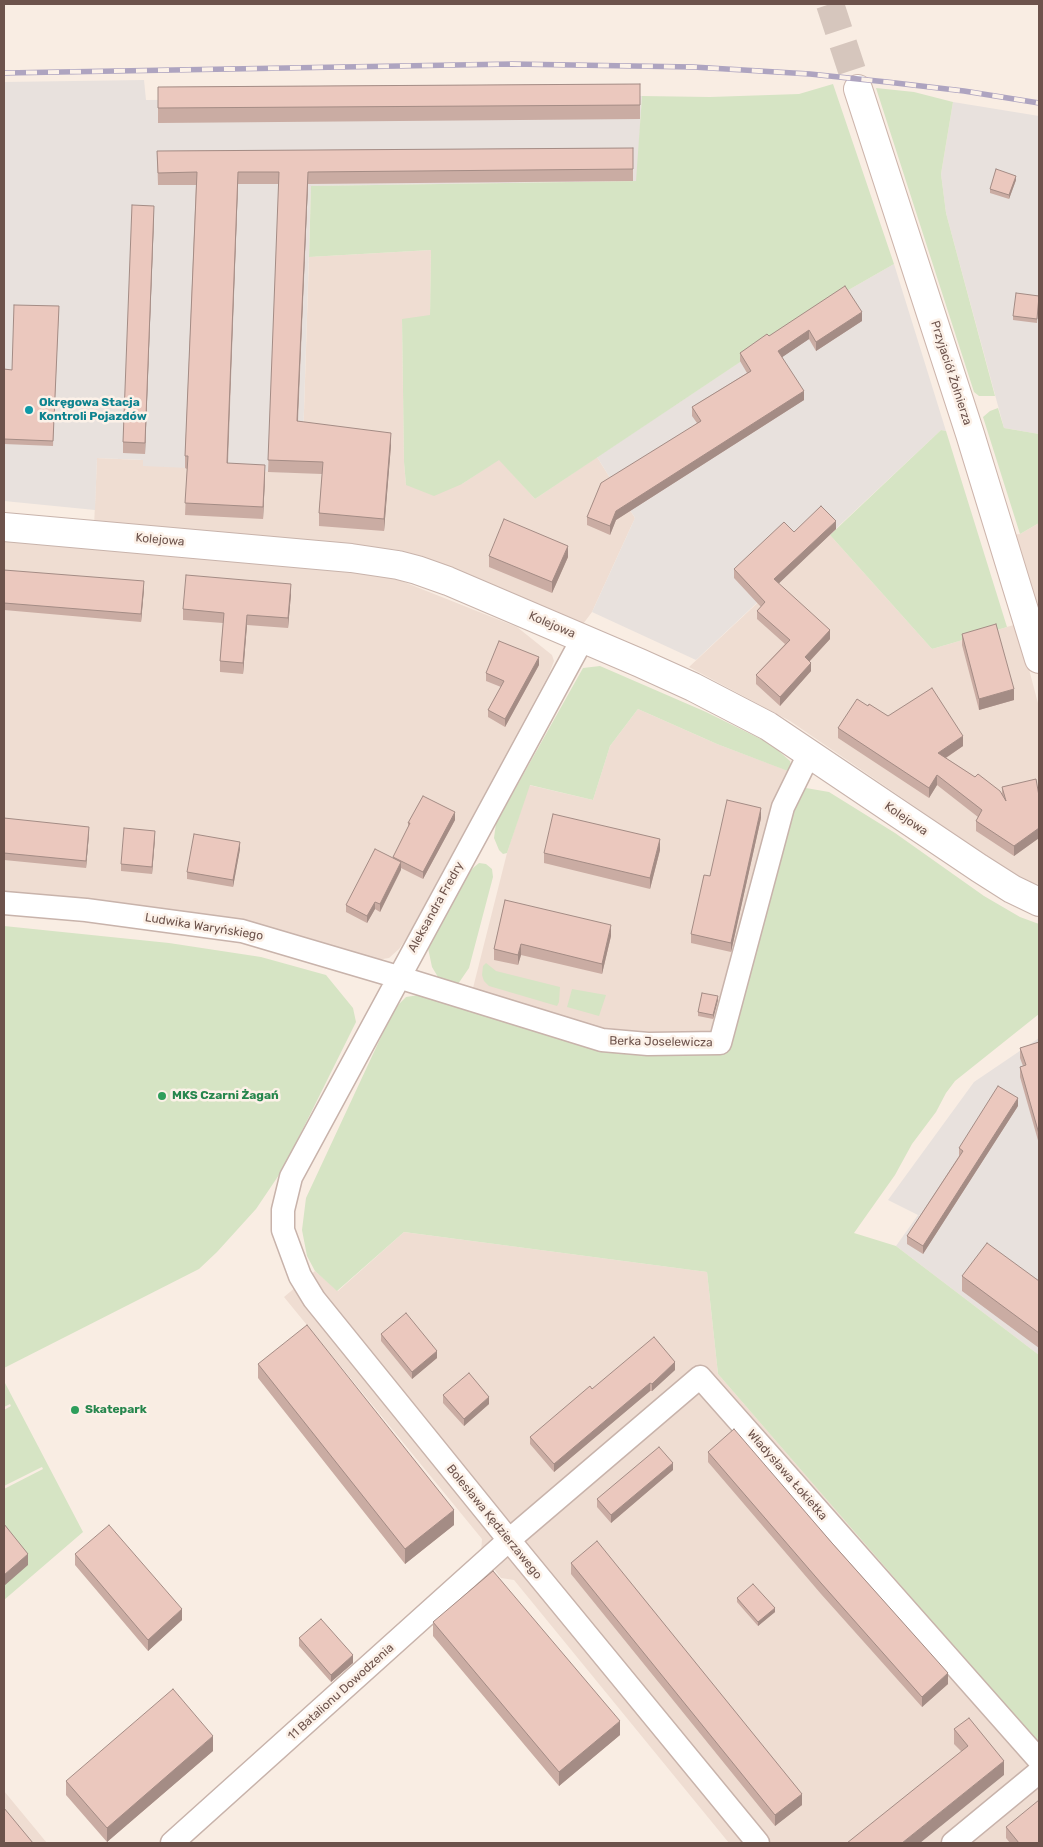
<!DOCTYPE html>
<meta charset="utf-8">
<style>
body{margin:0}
#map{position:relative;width:1043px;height:1847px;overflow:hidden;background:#f9ede3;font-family:Rubik,sans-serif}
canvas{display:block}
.frame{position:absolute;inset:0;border:5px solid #6d534c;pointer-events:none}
</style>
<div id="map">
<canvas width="1043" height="1847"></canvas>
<div class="frame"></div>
</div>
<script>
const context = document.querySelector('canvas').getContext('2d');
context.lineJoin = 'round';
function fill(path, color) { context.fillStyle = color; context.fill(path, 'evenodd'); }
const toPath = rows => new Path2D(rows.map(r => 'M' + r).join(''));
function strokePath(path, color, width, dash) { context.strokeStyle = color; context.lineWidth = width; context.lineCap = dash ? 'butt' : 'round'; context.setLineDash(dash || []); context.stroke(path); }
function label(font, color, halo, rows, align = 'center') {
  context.font = font + ' Rubik,sans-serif'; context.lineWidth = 5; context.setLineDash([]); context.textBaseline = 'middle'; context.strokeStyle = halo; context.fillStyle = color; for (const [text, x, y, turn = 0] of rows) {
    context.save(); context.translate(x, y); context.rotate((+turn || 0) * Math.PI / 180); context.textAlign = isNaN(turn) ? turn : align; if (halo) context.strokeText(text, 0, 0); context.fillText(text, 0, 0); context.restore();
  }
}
fill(toPath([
 [431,250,430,316,402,320,404,462,406,485,462,484,499,459,535,499,597,457,635,518,592,612,583,624,429,559,398,550,340,544,94,527,97,458,143,460,143,465,302,473,309,257],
 [1039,523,1039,629,1012,535,1020,534],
 [830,535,932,649,1017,624,1039,707,1039,884,1029,883,1019,878,790,721,689,667],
 [4,540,328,566,394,578,517,627,552,655,554,661,549,674,408,936,399,949,389,958,377,960,4,894],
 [638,709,717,744,794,773,720,1025,710,1034,617,1033,473,988,507,853,529,785,593,800,610,746],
 [404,1232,707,1272,718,1374,1039,1745,1039,1843,729,1843,514,1580,501,1578,481,1553,482,1539,284,1297,315,1271,338,1291],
 [4,1791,47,1843,4,1843]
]), '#efddd2');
fill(toPath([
 [144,80,146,100,642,96,637,181,311,186,302,473,143,466,143,460,97,458,95,510,4,501,4,82],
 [953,102,1039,116,1039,434,1004,428,946,213,941,174],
 [894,264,946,431,941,430,696,660,592,612,635,518,597,457,845,292],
 [1039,1038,1039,1355,896,1246,918,1215,888,1200,974,1082]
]), '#e8e1dd');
fill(toPath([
 [833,84,894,264,845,292,535,499,499,460,462,484,434,496,406,485,404,462,402,319,430,315,431,250,309,257,311,186,636,181,642,96,710,97,799,94],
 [876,88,914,92,953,102,941,174,946,213,995,396,979,396,974,392],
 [998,408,1004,428,1039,434,1039,523,1020,534,983,417,990,411],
 [941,430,946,431,1007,627,932,649,830,535],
 [600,666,706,712,771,744,790,761,793,773,717,744,638,709,610,746,593,800,530,785,507,853,503,854,499,850,494,838,496,823,583,668],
 [806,788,829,792,895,833,984,896,1020,917,1039,924,1039,1014,955,1081,946,1093,936,1112,912,1144,895,1175,854,1233,896,1246,1039,1355,1039,1745,718,1374,707,1272,404,1232,337,1291,315,1271,307,1256,302,1230,306,1198,394,1009,406,997,419,995,586,1044,718,1051,791,808,800,792],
 [479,863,486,864,492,869,493,877,469,968,458,984,446,982,438,977,432,967,428,948,463,881,473,868],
 [4,926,169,943,261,957,326,975,353,1008,356,1022,283,1169,256,1209,217,1252,199,1269,4,1368],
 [486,963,496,971,560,987,559,1002,557,1006,489,986,484,981,482,975,483,966],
 [572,989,606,995,599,1016,567,1007],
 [5,1383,83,1532,4,1600,4,1489,43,1469,42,1467,4,1486,4,1410,11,1406,10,1404,4,1407]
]), '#d6e4c4');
strokePath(toPath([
 [830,4,858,89]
]), '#d6c6bd', 28, [28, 14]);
const minor = toPath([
 [583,638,291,1177,283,1210,283,1230,300,1276,314,1299,509,1540,758,1843],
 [4,903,86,910,242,931,398,977,602,1040,648,1044,720,1043,783,807,809,754],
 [172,1843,509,1540,700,1377,1039,1760],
 [953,1843,1039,1772]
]);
const tertiary = toPath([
 [4,527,351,558,398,565,417,570,448,581,640,663,693,687,768,726,979,868,1012,889,1039,902]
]);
const secondary = toPath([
 [858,89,970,434,1039,659]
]);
strokePath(minor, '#c8b3ab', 25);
strokePath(tertiary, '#c8b3ab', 30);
strokePath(secondary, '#cdb5ac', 30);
strokePath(minor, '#fff', 22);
strokePath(tertiary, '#fff', 28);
strokePath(secondary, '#fff', 28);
const rail = toPath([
 [4,73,512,64,693,67,810,74,887,82,964,91,1039,103]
]);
strokePath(rail, '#aea4c0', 5.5);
strokePath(rail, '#fcf1e8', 4, [11]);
fill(toPath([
 [640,84,640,119,158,123,158,87],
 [633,148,633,181,308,184,298,421,391,445,384,531,319,526,319,513,322,474,268,472,279,184,238,184,228,463,265,477,263,519,185,515,187,469,185,468,185,456,196,185,158,185,157,151],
 [1016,180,1009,199,990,193,990,189],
 [154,217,145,454,123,453,123,442],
 [1039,296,1037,323,1013,320,1013,316],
 [59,306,53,446,4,444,4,369,12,370],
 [862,321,816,351,809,339,782,357,804,400,616,520,610,535,587,525,587,517,697,423,692,416,692,407,747,373,740,361,740,353,769,336],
 [836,529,778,584,830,639,810,661,811,671,780,706,756,684,756,675,785,644,757,619,757,611,761,607,734,578,734,569,794,532],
 [489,556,568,557,552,593,489,567],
 [4,570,144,589,141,622,4,610],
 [291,594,288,628,247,625,243,674,220,672,220,661,223,623,183,620,183,609],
 [962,634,1014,700,979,710,962,645],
 [539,665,505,727,488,717,488,710,501,687,486,681,486,673],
 [868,706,888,716,963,746,946,758,1002,795,1002,787,1039,796,1039,838,1014,856,976,831,976,821,978,817,937,785,929,798,838,738,838,728],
 [4,818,89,834,86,868,4,860],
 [761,818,731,952,691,943,691,934,710,876],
 [455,820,423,879,401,868,380,912,375,909,367,923,346,912,346,905,393,858,408,827,408,823],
 [155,838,152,874,121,871,121,864],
 [240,849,233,887,187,879,187,872],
 [660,850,650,889,544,863,544,853],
 [505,900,611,936,602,974,521,955,518,965,494,960,494,949],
 [718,1000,713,1019,698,1016,698,1012],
 [1039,1042,1039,1144,1020,1077,1020,1067,1023,1066,1020,1058,1020,1048],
 [1018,1106,923,1254,907,1244,907,1236,959,1156,959,1148],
 [962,1276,1039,1281,1039,1348,962,1291],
 [381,1334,437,1358,412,1379,381,1341],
 [258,1364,454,1525,405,1564,258,1378],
 [675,1370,652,1391,650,1391,554,1472,530,1444,530,1437,592,1389],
 [443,1395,489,1404,464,1426,443,1403],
 [708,1452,948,1684,922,1707,821,1594,708,1462],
 [673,1470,611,1523,597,1507,597,1499],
 [75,1554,182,1620,148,1651,75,1565],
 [571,1563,802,1805,775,1826,571,1574],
 [737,1598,775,1612,758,1626,737,1602],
 [433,1622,620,1735,559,1786,433,1636],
 [299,1638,353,1663,331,1682,299,1646],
 [954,1729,1004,1775,961,1751,954,1744],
 [213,1751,107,1842,66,1795,66,1781],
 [1006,1827,1039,1843,1010,1843,1006,1838]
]), '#caaca3');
fill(toPath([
 [238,172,238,184,227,475,227,463],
 [308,172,308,184,297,433,297,421],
 [1016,176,1016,180,1009,199,1009,195],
 [154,206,154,217,145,454,145,443],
 [862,312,862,321,816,351,816,342],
 [809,330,809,339,778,360,778,351],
 [804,391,804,400,616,520,610,535,610,526,616,511],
 [391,433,391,445,384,531,384,519],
 [265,465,265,477,263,519,263,507],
 [836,521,836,529,774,588,774,579],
 [568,546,568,557,552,593,552,582],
 [144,581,144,589,141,622,141,614],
 [291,584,291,594,288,628,288,618],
 [247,615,247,625,243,674,243,663],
 [830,630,830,639,805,666,805,657],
 [539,657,539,665,505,727,505,719],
 [811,663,811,671,780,706,780,697],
 [1014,689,1014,700,979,710,979,699],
 [963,736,963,746,938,763,938,753],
 [937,775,937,785,929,798,929,788],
 [761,808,761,818,731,952,731,943],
 [455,812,455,820,423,879,423,872],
 [89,827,89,834,86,868,86,861],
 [1039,828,1039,838,1014,856,1014,846],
 [155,831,155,838,152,874,152,867],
 [660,839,660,850,650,889,650,878],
 [240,842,240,849,233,887,233,880],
 [401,862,401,870,380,912,380,904],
 [375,902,375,909,367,923,367,916],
 [611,925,611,936,602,974,602,964],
 [521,944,521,955,518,965,518,955],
 [718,996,718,1000,713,1019,713,1015],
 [1018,1098,1018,1106,923,1254,923,1246],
 [437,1351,437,1358,412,1379,412,1372],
 [675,1362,675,1370,652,1391,652,1384],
 [650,1383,650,1391,554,1472,554,1464],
 [489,1397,489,1404,464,1426,464,1419],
 [673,1463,673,1470,611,1523,611,1515],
 [454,1510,454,1525,405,1564,405,1549],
 [28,1554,28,1565,4,1586,4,1575],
 [775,1608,775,1612,758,1626,758,1622],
 [182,1609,182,1620,148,1651,148,1640],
 [353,1655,353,1663,331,1682,331,1675],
 [948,1673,948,1684,922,1707,922,1697],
 [620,1721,620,1735,559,1786,559,1772],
 [213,1736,213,1751,107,1842,107,1828],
 [1004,1761,1004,1775,920,1843,902,1843],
 [802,1794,802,1805,775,1826,775,1815]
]), '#a48c85');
const building = toPath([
 [640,84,640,105,158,108,158,87,640,84],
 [633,148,633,169,308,172,297,421,391,433,384,519,319,513,323,462,268,460,279,172,238,172,227,463,265,465,263,507,185,503,188,456,185,456,197,172,158,173,157,151,633,148],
 [996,169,1016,176,1009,195,990,189,996,169],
 [132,205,154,206,145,443,123,442,132,205],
 [845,286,862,312,816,342,809,330,778,351,804,391,616,511,610,526,587,517,601,483,701,421,692,407,751,371,740,353,767,334,769,336,845,286],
 [1016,293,1039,296,1037,319,1013,316,1016,293],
 [14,305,59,306,53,441,4,439,4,369,12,370,14,305],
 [821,506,836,521,774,579,830,630,805,657,811,663,780,697,756,675,790,640,757,611,765,602,734,569,784,522,794,532,821,506],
 [504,519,568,546,552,582,489,556,504,519],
 [4,570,144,581,141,614,4,603,4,570],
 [186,575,291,584,288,618,247,615,243,663,220,661,224,613,183,609,186,575],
 [996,624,1014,689,979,699,962,634,996,624],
 [499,641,539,657,505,719,488,710,504,681,486,673,499,641],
 [932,688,963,736,938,753,975,777,978,774,1000,791,1006,801,1002,787,1036,779,1039,796,1039,828,1014,846,976,821,982,810,937,775,929,788,838,728,857,699,868,706,869,704,888,716,932,688],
 [423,796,455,812,423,872,393,857,410,823,408,823,423,796],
 [727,800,761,808,731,943,691,934,704,875,710,876,727,800],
 [553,814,660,839,650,878,544,853,553,814],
 [4,818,89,827,86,861,4,853,4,818],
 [124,828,155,831,152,867,121,864,124,828],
 [194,834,240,842,233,880,187,872,194,834],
 [375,849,401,862,380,904,375,902,367,916,346,905,375,849],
 [505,900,611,925,602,964,521,944,518,955,494,949,505,900],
 [702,993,718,996,713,1015,698,1012,702,993],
 [1039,1042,1039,1134,1020,1067,1026,1065,1020,1048,1039,1042],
 [998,1086,1018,1098,923,1246,907,1236,963,1151,959,1148,998,1086],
 [987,1243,1039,1281,1039,1333,962,1276,987,1243],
 [406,1313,437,1351,412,1372,381,1334,406,1313],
 [307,1325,454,1510,405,1549,258,1364,307,1325],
 [654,1337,675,1362,652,1384,650,1383,554,1464,530,1437,590,1386,592,1389,654,1337],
 [469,1373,489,1397,464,1419,443,1395,469,1373],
 [734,1429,832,1543,948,1673,922,1697,821,1583,708,1452,734,1429],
 [659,1447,673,1463,611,1515,597,1499,659,1447],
 [4,1524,28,1554,4,1575,4,1524],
 [109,1525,182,1609,148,1640,75,1554,109,1525],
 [597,1541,802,1794,775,1815,571,1563,597,1541],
 [493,1571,620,1721,559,1772,433,1622,493,1571],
 [753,1584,775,1608,758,1622,737,1598,753,1584],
 [321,1619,353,1655,331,1675,299,1638,321,1619],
 [173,1689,213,1736,107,1828,66,1781,173,1689],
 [969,1718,1004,1761,902,1843,847,1843,968,1746,954,1729,969,1718],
 [1039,1800,1039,1843,1019,1843,1006,1827,1039,1800],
 [4,1808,33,1843,4,1843,4,1808]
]);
fill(building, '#ebc8be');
strokePath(building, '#a48c85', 1);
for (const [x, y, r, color] of [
 [29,410,5,"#0f9aa8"],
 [162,1096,5,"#2e9e5b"],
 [75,1410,5,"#2e9e5b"]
]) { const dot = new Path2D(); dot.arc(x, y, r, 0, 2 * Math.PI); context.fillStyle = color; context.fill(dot); strokePath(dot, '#fcf1e8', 2); }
label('12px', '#6d534c', '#fcf1e8', [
 ["Przyjaciół Żołnierza",951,373,72],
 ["Kolejowa",160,540,5],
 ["Kolejowa",552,625,23],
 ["Kolejowa",906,819,34],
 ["Aleksandra Fredry",436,907,-61],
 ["Ludwika Waryńskiego",204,927,9],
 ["Berka Joselewicza",661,1042,1],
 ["Władysława Łokietka",787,1475,49],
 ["Bolesława Kędzierzawego",494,1522,51],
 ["11 Batalionu Dowodzenia",341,1692,-42]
]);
label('bold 12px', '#0d838f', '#fcf1e8', [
 ["Okręgowa Stacja",39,403],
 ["Kontroli Pojazdów",39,417]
], 'left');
label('bold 12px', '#27864d', '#fcf1e8', [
 ["MKS Czarni Żagań",172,1096],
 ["Skatepark",85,1410]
], 'left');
</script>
